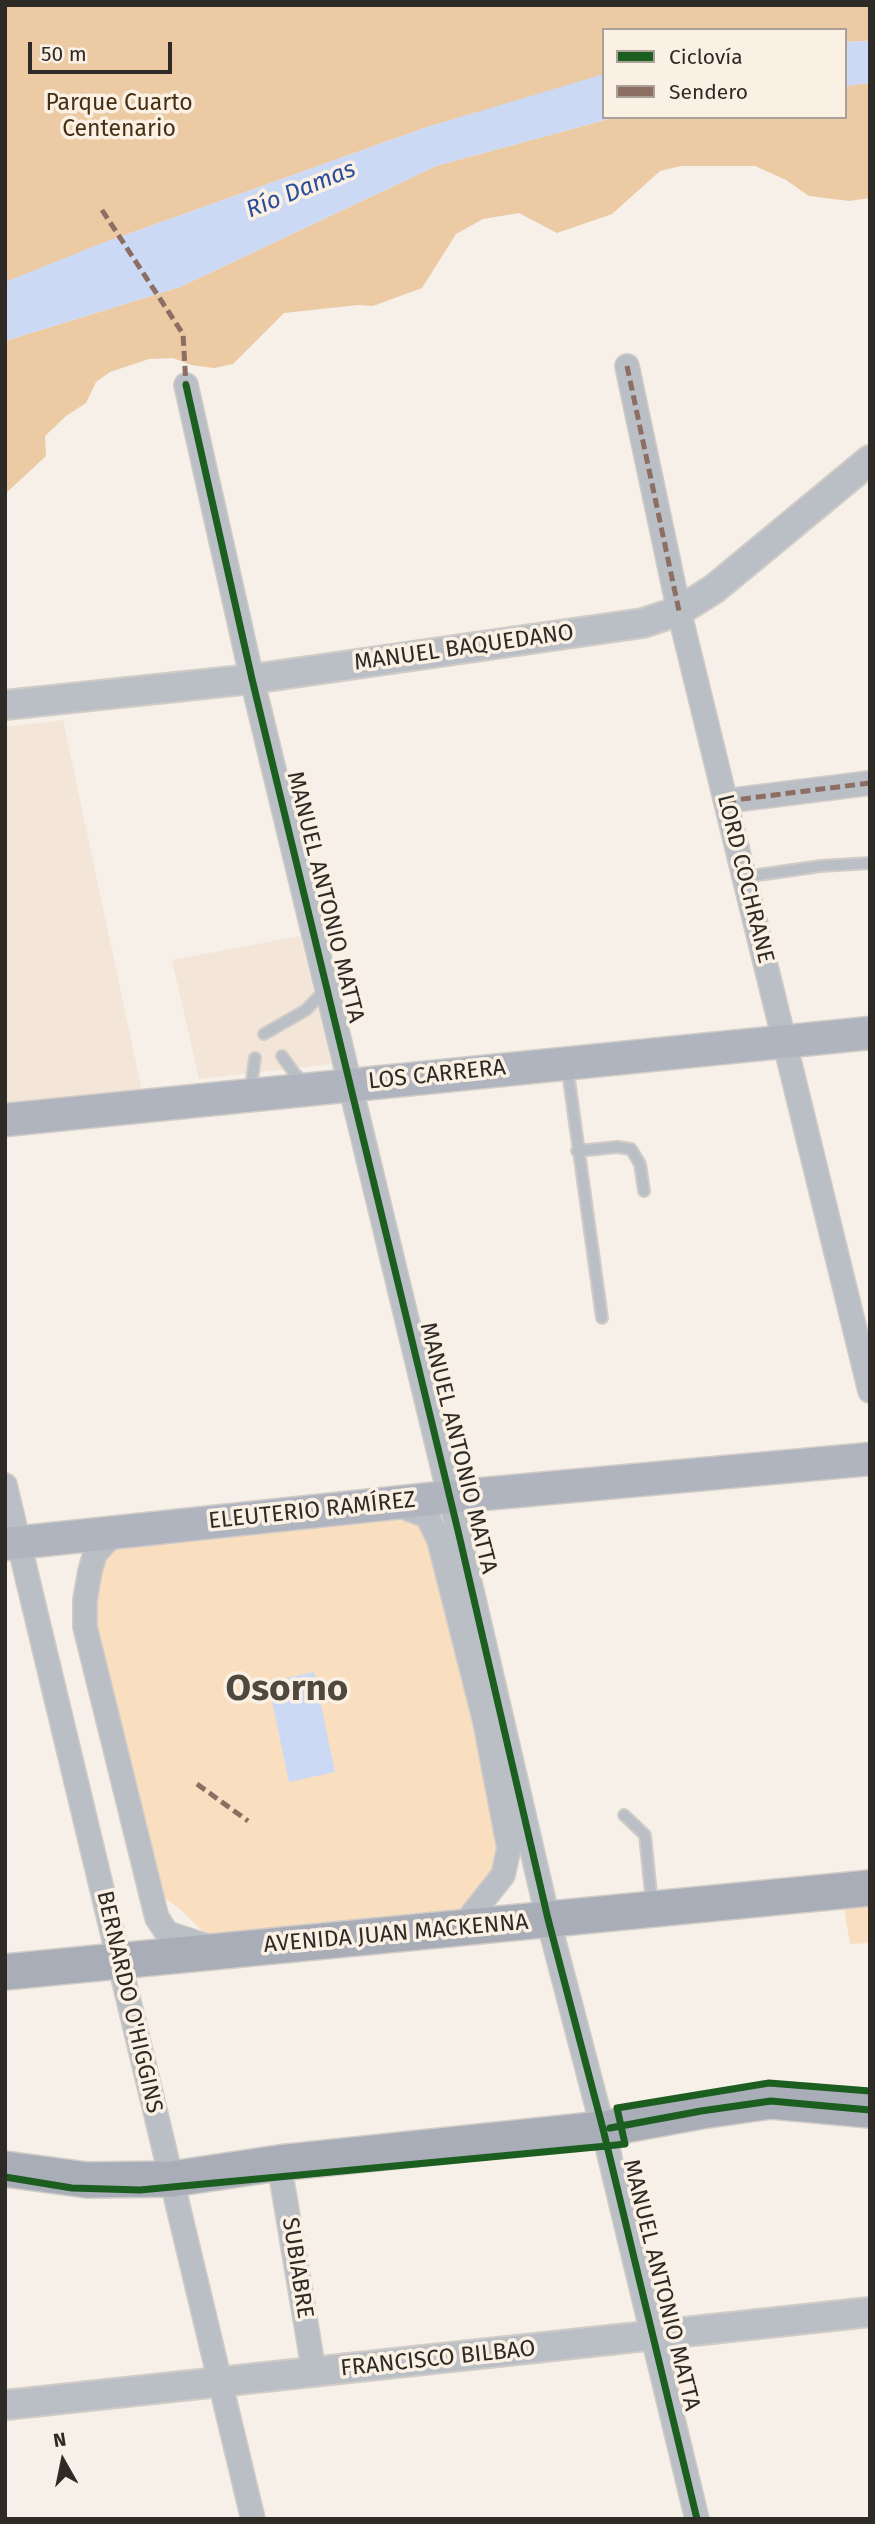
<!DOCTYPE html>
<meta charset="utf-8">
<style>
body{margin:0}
#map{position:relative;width:875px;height:2524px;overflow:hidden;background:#f6f0e9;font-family:"Fira Sans",sans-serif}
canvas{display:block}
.frame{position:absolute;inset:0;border:7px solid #2e2a26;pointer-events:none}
.legend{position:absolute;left:602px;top:28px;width:245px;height:91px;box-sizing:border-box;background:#fbf0e4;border:2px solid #a9a198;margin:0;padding:9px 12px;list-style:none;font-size:21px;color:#2e2a26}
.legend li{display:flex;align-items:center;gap:14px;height:35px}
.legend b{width:35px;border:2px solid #a9a198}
.north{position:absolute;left:28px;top:2426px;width:70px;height:70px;-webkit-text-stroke:5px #fbf0e4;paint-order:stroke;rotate:351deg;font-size:19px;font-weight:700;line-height:28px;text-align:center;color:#2e2a26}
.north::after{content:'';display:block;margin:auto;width:24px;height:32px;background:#2e2a26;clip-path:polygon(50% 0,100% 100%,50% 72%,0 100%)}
.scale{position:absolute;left:28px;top:42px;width:144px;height:32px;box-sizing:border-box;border:4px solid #2e2a26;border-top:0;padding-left:9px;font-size:21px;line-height:24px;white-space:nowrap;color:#2e2a26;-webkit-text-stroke:5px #fbf0e4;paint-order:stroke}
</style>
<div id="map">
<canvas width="875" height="2524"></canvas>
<div class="frame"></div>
<ul class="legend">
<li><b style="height:9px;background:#1b5e20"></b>Ciclovía</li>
<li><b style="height:9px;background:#8d6e63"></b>Sendero</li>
</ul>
<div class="north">N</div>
<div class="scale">50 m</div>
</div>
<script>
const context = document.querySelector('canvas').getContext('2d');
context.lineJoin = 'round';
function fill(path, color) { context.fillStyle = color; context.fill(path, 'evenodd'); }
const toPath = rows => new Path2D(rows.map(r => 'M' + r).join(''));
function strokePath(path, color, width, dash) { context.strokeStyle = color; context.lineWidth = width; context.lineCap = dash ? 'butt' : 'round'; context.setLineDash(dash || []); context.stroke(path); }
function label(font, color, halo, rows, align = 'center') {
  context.font = font + ' "Fira Sans",sans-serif'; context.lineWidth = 7; context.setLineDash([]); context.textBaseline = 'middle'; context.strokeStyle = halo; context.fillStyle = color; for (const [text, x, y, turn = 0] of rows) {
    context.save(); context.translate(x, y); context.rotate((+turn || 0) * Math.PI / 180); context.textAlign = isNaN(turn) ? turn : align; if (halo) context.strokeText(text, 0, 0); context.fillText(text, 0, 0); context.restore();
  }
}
fill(toPath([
 [63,720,142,1091,5,1107,5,727],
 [300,936,331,1064,199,1079,172,960]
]), '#f3e6d9');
fill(toPath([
 [397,1508,423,1522,475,1725,502,1853,462,1917,214,1942,181,1910,159,1894,89,1611,108,1553,118,1543],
 [870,1887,870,1943,850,1944,841,1889]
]), '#f9dec0');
fill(toPath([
 [5,5,870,5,870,41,845,42,845,30,604,30,604,76,427,127,100,244,5,283],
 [870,83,870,198,849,201,809,196,786,180,755,166,681,166,660,171,612,214,557,233,519,213,483,219,456,234,422,288,373,306,358,305,284,313,233,364,214,368,191,365,173,358,149,359,110,372,96,382,86,403,66,416,45,436,46,456,5,494,5,341,180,287,436,166,616,117,845,117,845,86]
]), '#ebcaa4');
fill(toPath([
 [870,41,870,83,845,86,845,42],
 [604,74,604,117,616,117,436,166,180,287,5,341,5,282,100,244,427,127],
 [314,1672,335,1772,289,1782,268,1682]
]), '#ccd9f4');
const service = toPath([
 [744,877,821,866,870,863],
 [264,1034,306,1010,325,990],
 [282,1056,294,1073,304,1083],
 [567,1065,602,1318],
 [245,1091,252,1080,255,1058],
 [577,1151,617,1147,631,1149,640,1164,644,1191],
 [624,1815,645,1835,652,1904]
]);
const minor = toPath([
 [627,366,679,611,870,1391],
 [186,385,252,679,459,1535,548,1919,603,2129,697,2519],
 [726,801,870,783],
 [5,1485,253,2519],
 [398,1505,427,1516,439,1540,485,1722,509,1848,503,1875,462,1927],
 [114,1533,95,1554,90,1571,85,1600,85,1627,157,1918,167,1933,210,1947],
 [279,2163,314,2372]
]);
const tertiary = toPath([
 [5,705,252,679,643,623,679,611,714,589,870,460],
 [5,2405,870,2312]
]);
const secondary = toPath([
 [5,1120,870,1033],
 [5,1544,450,1497,870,1459]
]);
const primary = toPath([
 [5,1972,870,1888],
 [5,2169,87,2180,172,2179,279,2163,603,2129,701,2111,771,2101,870,2110]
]);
strokePath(service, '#d1ccc7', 14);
strokePath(minor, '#d1ccc7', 26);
strokePath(tertiary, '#d1ccc7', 32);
strokePath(secondary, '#d1ccc7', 35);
strokePath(primary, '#d1ccc7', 38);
strokePath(service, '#babfc6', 10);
strokePath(minor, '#babfc6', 23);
strokePath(tertiary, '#babfc6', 28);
strokePath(secondary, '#afb4be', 32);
strokePath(primary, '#a8adb7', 35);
strokePath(toPath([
 [102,210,183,334,186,385],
 [627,366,679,611],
 [726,801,870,783],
 [197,1784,248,1821]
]), '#8d6e63', 5, [10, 5]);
strokePath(toPath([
 [186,385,252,679,459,1535,548,1919,603,2129,697,2519],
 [610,2128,701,2111,771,2101,870,2110],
 [5,2177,72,2188,140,2190,607,2146,625,2144,617,2108,769,2083,870,2091]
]), '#1b5e20', 7);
label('23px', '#472f14', '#fbf0e4', [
 ["Parque Cuarto",119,104],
 ["Centenario",119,130]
]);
label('23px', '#2e2a26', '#fbf0e4', [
 ["MANUEL BAQUEDANO",464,648,-8],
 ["LORD COCHRANE",745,879,76],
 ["MANUEL ANTONIO MATTA",325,897,76],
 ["LOS CARRERA",437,1075,-6],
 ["MANUEL ANTONIO MATTA",458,1448,76],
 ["ELEUTERIO RAMÍREZ",312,1511,-6],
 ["AVENIDA JUAN MACKENNA",396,1934,-5],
 ["BERNARDO O'HIGGINS",129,2002,77],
 ["SUBIABRE",297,2268,81],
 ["MANUEL ANTONIO MATTA",661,2285,76],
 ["FRANCISCO BILBAO",438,2359,-6]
]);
label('italic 24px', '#294d9b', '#fbf0e4', [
 ["Río Damas",301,190,-22]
]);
label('bold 37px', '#50473d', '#fbf0e4', [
 ["Osorno",287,1690]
]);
</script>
